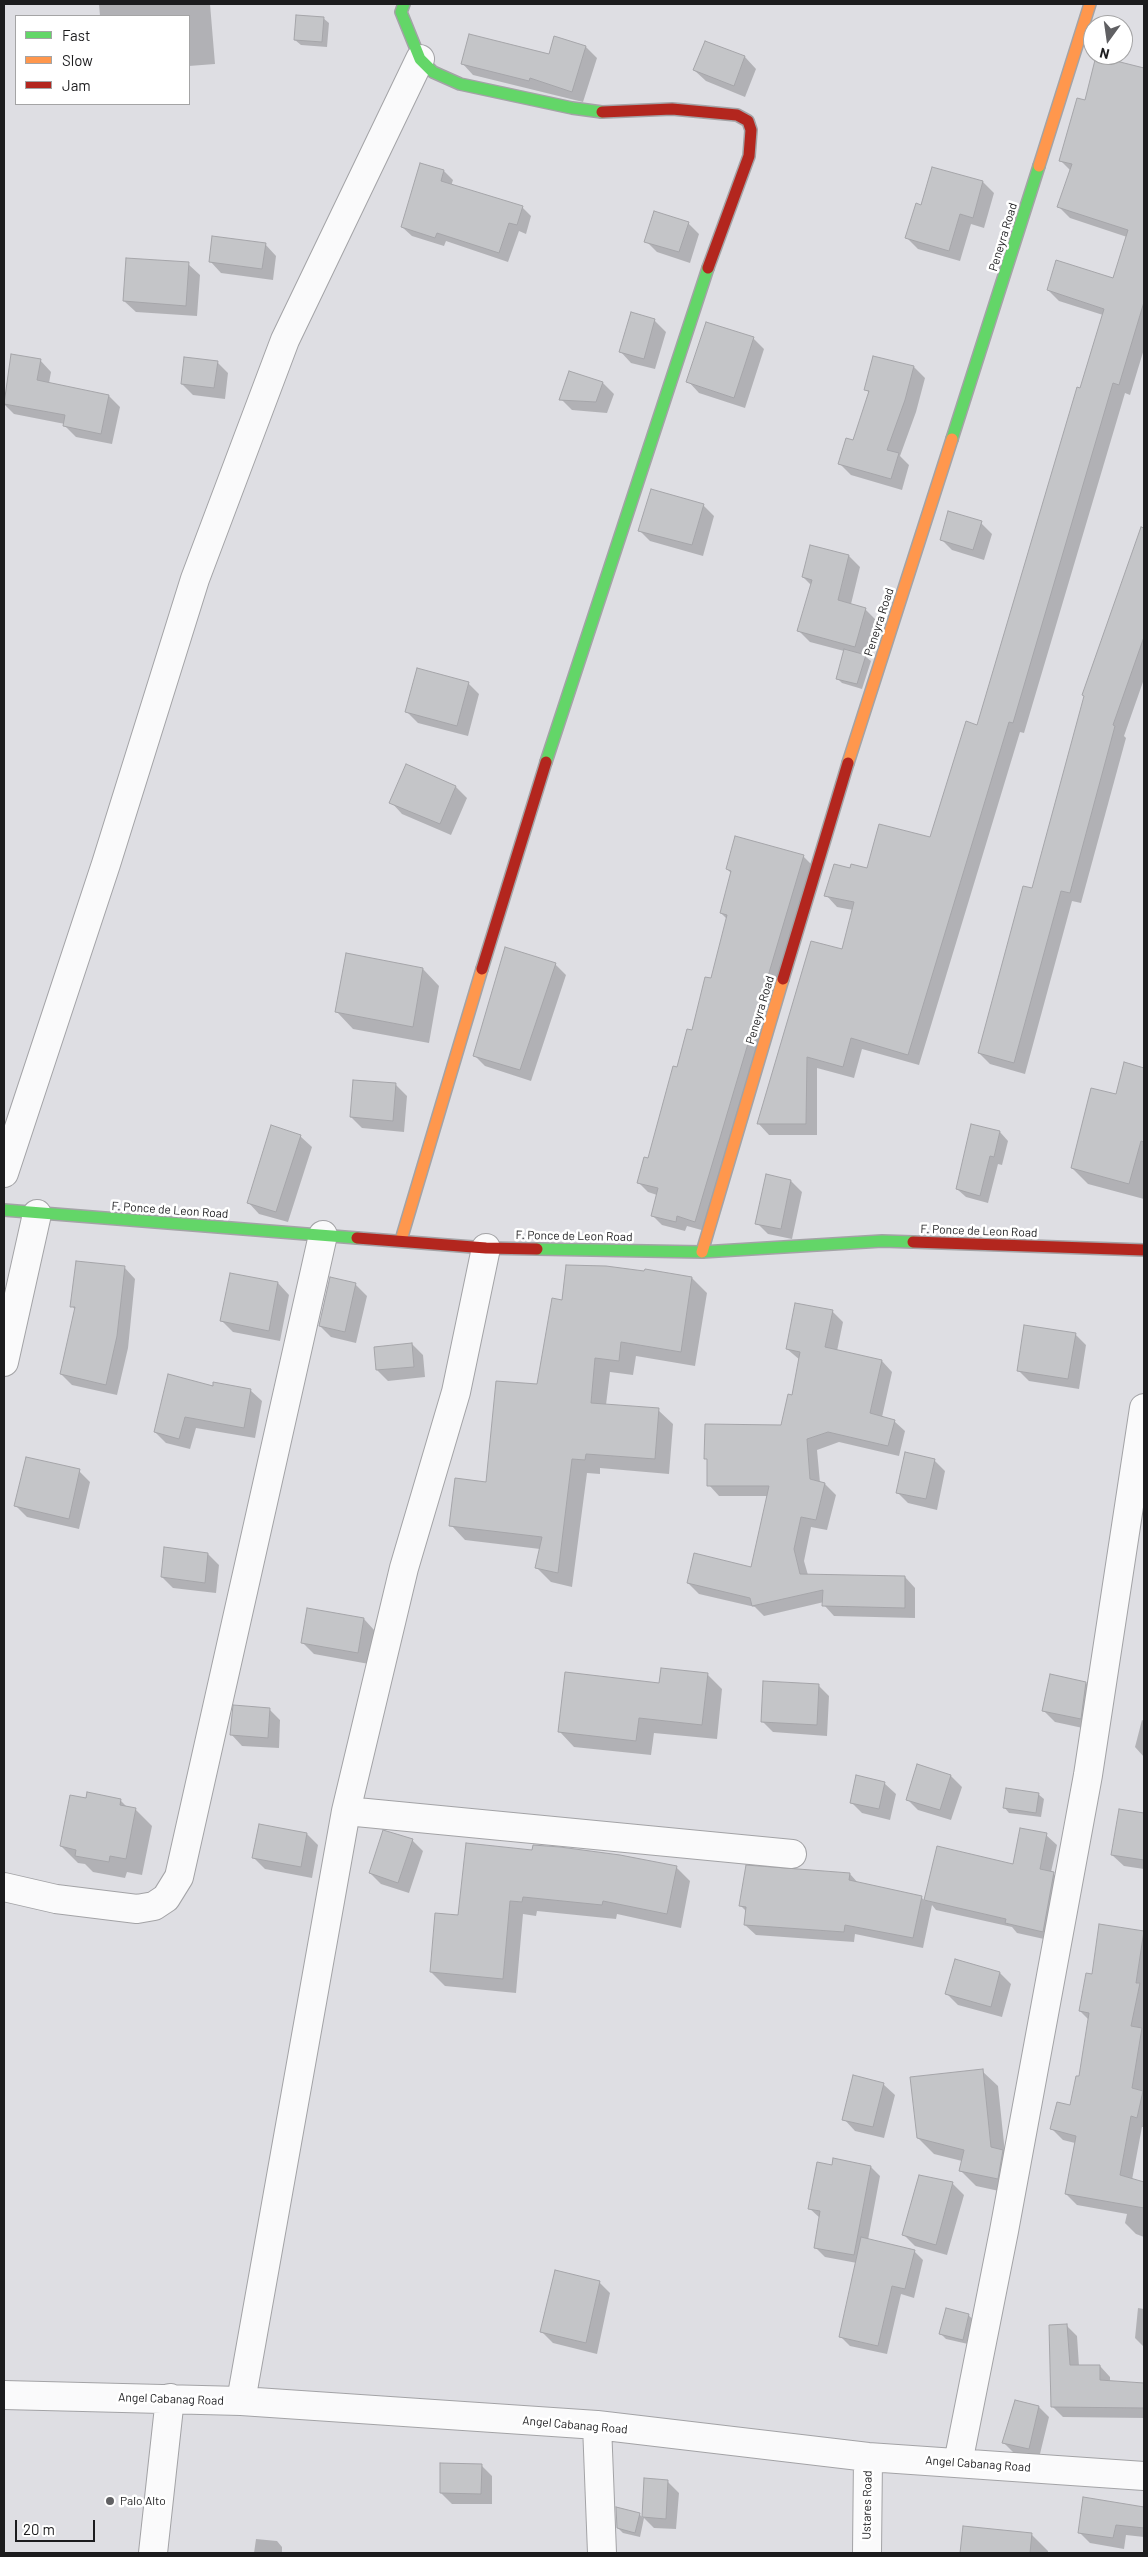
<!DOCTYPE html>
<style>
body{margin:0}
#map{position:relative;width:1148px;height:2557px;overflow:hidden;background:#dedee3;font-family:Barlow,sans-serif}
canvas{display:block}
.frame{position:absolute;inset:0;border:5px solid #1c1c1e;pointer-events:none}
.legend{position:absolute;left:15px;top:15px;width:175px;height:90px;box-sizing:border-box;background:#fff;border:1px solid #a4a4a5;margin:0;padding:6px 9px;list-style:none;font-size:15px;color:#1c1c1e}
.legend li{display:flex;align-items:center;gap:10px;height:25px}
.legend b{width:25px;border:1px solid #a4a4a5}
.north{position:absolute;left:1083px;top:15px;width:50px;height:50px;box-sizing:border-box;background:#fff;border:1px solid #a4a4a5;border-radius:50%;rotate:194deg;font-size:14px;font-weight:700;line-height:20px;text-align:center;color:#1c1c1e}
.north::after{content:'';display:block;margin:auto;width:18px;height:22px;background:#606063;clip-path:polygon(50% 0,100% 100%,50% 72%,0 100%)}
.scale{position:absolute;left:15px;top:2520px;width:80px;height:22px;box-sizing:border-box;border:2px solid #1c1c1e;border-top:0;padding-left:6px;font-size:15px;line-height:18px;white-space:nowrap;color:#1c1c1e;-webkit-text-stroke:4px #fff;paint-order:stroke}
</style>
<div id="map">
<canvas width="1148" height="2557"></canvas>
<div class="frame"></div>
<ul class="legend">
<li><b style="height:6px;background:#63d668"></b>Fast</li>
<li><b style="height:6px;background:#ff974d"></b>Slow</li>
<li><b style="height:6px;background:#b3261e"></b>Jam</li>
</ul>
<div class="north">N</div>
<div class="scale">20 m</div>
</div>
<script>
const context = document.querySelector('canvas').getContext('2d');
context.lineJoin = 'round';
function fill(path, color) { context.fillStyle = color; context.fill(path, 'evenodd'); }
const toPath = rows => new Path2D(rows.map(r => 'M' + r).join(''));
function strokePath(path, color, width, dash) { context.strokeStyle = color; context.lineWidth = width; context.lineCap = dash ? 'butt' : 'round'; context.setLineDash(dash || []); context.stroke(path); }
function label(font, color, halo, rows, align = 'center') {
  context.font = font + ' Barlow,sans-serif'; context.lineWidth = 5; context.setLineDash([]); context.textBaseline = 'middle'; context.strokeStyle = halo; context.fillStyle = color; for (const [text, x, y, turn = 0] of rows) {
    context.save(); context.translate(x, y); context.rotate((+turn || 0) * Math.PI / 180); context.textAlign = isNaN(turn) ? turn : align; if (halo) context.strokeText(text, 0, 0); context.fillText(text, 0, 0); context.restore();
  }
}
fill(toPath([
 [99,4,210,4,215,64,189,66,189,16,100,16],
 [323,18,329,23,327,47,301,45,295,40],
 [706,42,745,57,756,69,745,97,706,81,694,70],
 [586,47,597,58,583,102,473,75,462,63,549,55],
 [1097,58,1144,70,1144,349,1130,395,1125,393,1024,733,1020,732,919,1065,862,1049,854,1078,817,1068,817,1135,769,1135,758,1123,843,951,853,910,837,907,826,895,851,870,868,870,931,839,978,726,1081,389,1103,315,1059,301,1048,290,1114,279,1127,237,1070,218,1059,207,1071,171,1060,160,1086,101],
 [933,168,983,182,994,193,984,228,971,224,960,261,918,249,907,238,922,206],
 [444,171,453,180,451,186,522,207,531,216,526,234,519,231,508,262,446,241,444,246,412,236,402,227],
 [688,223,699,234,690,263,657,252,646,241],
 [265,244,276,256,273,280,221,273,210,261],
 [188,264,200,275,197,316,136,312,124,301],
 [631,314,655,321,666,332,655,369,631,363,620,351],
 [753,338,764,349,745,408,699,393,688,381],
 [12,355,40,360,51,372,49,383,109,396,120,407,112,444,76,437,65,426,65,424,14,414,4,404],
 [217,362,228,373,225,399,193,395,182,384],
 [914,367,925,378,916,412,900,456,909,465,902,490,851,475,840,464,854,442,869,393,866,389],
 [603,383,614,394,607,413,572,410,561,399],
 [703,505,714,516,703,556,650,541,639,530],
 [981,523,992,534,984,560,952,550,941,539],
 [811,546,849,556,860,567,851,604,865,609,876,620,866,657,871,661,862,689,842,683,837,678,844,651,810,642,799,631,811,585,803,577],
 [1131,561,1144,566,1144,679,1124,736,1126,738,1081,903,1072,901,1025,1074,990,1064,979,1053,1033,890],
 [468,683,479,694,468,736,418,723,407,712],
 [456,787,467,798,451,835,402,814,391,802],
 [803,856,813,866,705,1231,687,1226,685,1231,662,1225,652,1215,657,1195,648,1192,638,1182,649,1160,678,1069,712,980,727,919,721,913,731,873,727,869],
 [555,964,566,975,531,1081,485,1066,474,1055],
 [423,969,439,986,429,1043,353,1029,337,1012],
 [1125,1064,1144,1069,1144,1199,1088,1184,1072,1168,1117,1096],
 [396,1085,407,1096,404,1132,362,1128,351,1117],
 [1000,1132,1008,1141,1002,1165,998,1164,988,1203,966,1197,957,1189],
 [300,1136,312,1147,288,1222,259,1214,248,1202],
 [791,1181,802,1192,792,1239,768,1234,757,1223],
 [124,1267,135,1279,128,1348,117,1395,72,1385,61,1374,76,1311,72,1306],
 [646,1271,692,1278,707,1293,695,1366,636,1356,633,1375,610,1372,606,1405,658,1410,673,1424,669,1474,600,1468,600,1474,587,1473,572,1587,551,1582,536,1567,540,1549,465,1540,451,1525,488,1484,538,1386,563,1301],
 [231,1274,278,1283,289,1295,280,1341,233,1332,222,1321],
 [356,1285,367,1296,356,1343,331,1337,320,1326],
 [832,1311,843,1322,837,1351,882,1361,892,1372,882,1417,894,1421,905,1431,899,1456,839,1442,817,1450,820,1483,825,1484,836,1495,827,1530,811,1527,804,1561,808,1575,905,1577,915,1588,915,1618,834,1616,824,1605,824,1602,764,1616,755,1607,699,1594,688,1583,752,1568,768,1496,719,1496,709,1485,708,1461,706,1458,782,1426,792,1397,800,1360,787,1349],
 [1075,1334,1086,1345,1079,1389,1029,1381,1018,1370],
 [412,1344,423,1355,425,1377,388,1381,377,1370],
 [214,1387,250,1390,262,1401,255,1438,196,1428,190,1449,166,1443,155,1432],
 [934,1460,945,1471,937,1510,908,1503,897,1492],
 [79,1471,90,1482,79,1529,27,1517,16,1506],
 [208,1554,219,1565,216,1593,173,1588,162,1577],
 [308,1610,364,1619,375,1631,369,1664,314,1654,303,1643],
 [707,1674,722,1689,717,1739,654,1733,651,1755,574,1747,560,1732,661,1684],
 [1086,1683,1097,1694,1092,1730,1055,1722,1044,1711],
 [818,1685,829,1696,827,1736,773,1732,762,1721],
 [269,1709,280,1720,279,1748,242,1746,231,1734],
 [1142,1720,1144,1721,1144,1757,1135,1747],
 [951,1776,962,1787,951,1820,918,1810,907,1799],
 [884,1783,896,1794,890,1820,862,1813,851,1802],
 [1038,1794,1044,1799,1041,1817,1009,1813,1004,1807],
 [87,1800,120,1800,128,1808,135,1809,152,1826,142,1875,127,1872,125,1878,93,1872,85,1864,78,1863,61,1846],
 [1120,1810,1144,1814,1144,1869,1124,1866,1112,1855],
 [307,1834,318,1845,312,1878,265,1869,254,1858],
 [1046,1835,1057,1845,1051,1872,1064,1884,1053,1941,1017,1933,1012,1927,936,1910,932,1905,923,1948,855,1934,854,1942,756,1935,745,1925,747,1912,741,1906,850,1874,859,1884,921,1897,925,1901,938,1848,1014,1866],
 [412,1840,423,1851,409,1893,381,1884,370,1873],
 [467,1844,676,1867,690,1881,681,1928,617,1914,616,1919,537,1911,536,1916,523,1914,516,1993,445,1986,431,1972,459,1917],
 [1101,1925,1144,1932,1144,2127,1142,2127,1132,2180,1144,2183,1144,2237,1136,2234,1125,2223,1127,2214,1077,2205,1066,2194,1075,2143,1063,2140,1052,2129,1071,2106,1080,2078,1089,2020,1080,2011,1093,1975],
 [1000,1973,1011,1984,1002,2017,958,2005,946,1993],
 [982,2071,998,2086,1005,2153,1013,2194,976,2186,960,2170,962,2161,934,2154,918,2138],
 [883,2084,895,2095,884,2138,855,2131,844,2119],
 [834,2159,871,2167,880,2176,868,2240,914,2251,923,2260,914,2298,901,2294,887,2354,850,2346,840,2336,857,2263,825,2257,815,2247,820,2218,809,2208,833,2166],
 [920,2177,953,2184,964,2195,947,2255,915,2246,904,2235],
 [599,2282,610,2293,597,2354,553,2343,542,2332],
 [1138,2308,1144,2309,1144,2347,1135,2338],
 [968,2315,974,2320,968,2344,946,2339,941,2334],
 [1067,2326,1077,2336,1079,2366,1100,2366,1110,2377,1110,2382,1144,2384,1144,2418,1063,2417,1052,2406],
 [1016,2401,1039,2407,1049,2417,1039,2458,1013,2452,1003,2442],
 [481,2465,492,2476,492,2504,452,2504,441,2493],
 [646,2480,667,2481,679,2493,676,2529,654,2528,644,2518,640,2537,623,2533,618,2528,639,2514,643,2518],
 [1084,2498,1144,2508,1144,2537,1126,2535,1124,2549,1090,2543,1079,2532],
 [964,2527,1031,2534,1048,2551,1048,2553,961,2553],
 [256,2539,277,2541,282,2547,282,2553,254,2553]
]), '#0003');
const building = toPath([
 [296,15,324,17,322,42,294,40,296,15],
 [469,34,549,54,554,36,586,46,572,92,530,78,529,81,461,64,469,34],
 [705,41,745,56,734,86,693,70,705,41],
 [1096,56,1144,68,1144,302,1119,385,1113,383,1013,723,1009,722,908,1055,851,1038,843,1067,807,1057,806,1124,757,1124,811,941,842,949,854,902,824,896,834,864,850,868,851,864,867,868,879,824,930,837,966,721,977,725,1077,387,1080,388,1104,309,1047,290,1056,260,1113,278,1128,230,1057,207,1072,164,1059,161,1077,98,1085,100,1096,56],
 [420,163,444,170,441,181,523,206,517,225,509,223,499,253,437,233,435,238,401,227,420,163],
 [932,167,983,181,973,218,960,214,949,251,905,238,916,203,921,205,932,167],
 [654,211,689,222,679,252,644,242,654,211],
 [212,236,266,243,262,269,209,262,212,236],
 [126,258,189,262,186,306,123,301,126,258],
 [631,312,655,319,644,359,619,352,631,312],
 [706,322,754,337,734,398,686,382,706,322],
 [11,354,41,359,37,380,109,395,101,434,63,426,65,415,4,404,11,354],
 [873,356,914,366,905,400,887,450,899,453,891,479,838,464,846,438,853,440,869,391,864,390,873,356],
 [184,357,218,361,214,388,181,384,184,357],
 [569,371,603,382,596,402,559,400,569,371],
 [651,489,704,504,692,545,638,531,651,489],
 [948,511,982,521,973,550,940,540,948,511],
 [1141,527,1144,528,1144,637,1113,725,1115,726,1070,893,1061,891,1014,1063,978,1053,1023,886,1032,888,1084,696,1082,695,1141,527],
 [810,545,849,555,838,600,866,608,855,647,797,631,812,580,802,577,810,545],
 [844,649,866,655,857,684,836,679,844,649],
 [417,668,469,682,457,726,405,712,417,668],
 [406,764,456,786,440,824,389,803,406,764],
 [735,836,804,855,695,1222,677,1216,676,1222,651,1216,658,1188,637,1183,644,1157,648,1158,673,1066,677,1067,687,1029,692,1030,705,977,711,978,727,915,720,913,731,871,726,869,735,836],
 [505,947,556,963,520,1070,473,1056,505,947],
 [346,953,423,968,413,1027,335,1012,346,953],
 [1124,1062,1144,1068,1144,1142,1141,1141,1129,1184,1071,1168,1091,1088,1116,1094,1124,1062],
 [353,1080,396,1083,393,1121,350,1117,353,1080],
 [971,1124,1000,1131,994,1157,990,1156,980,1196,956,1189,971,1124],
 [271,1125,301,1135,276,1212,247,1203,271,1125],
 [766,1174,791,1180,781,1229,755,1224,766,1174],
 [76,1261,125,1266,117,1336,106,1385,60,1374,75,1307,70,1307,76,1261],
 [566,1265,606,1266,644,1271,645,1269,692,1277,681,1352,621,1342,619,1361,595,1358,591,1403,659,1408,655,1459,586,1454,585,1460,572,1459,558,1573,535,1568,542,1537,449,1526,455,1478,486,1482,496,1381,537,1384,552,1298,562,1300,566,1265],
 [230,1273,278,1282,269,1331,220,1321,230,1273],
 [330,1277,356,1283,345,1332,319,1326,330,1277],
 [795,1303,833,1310,825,1347,882,1360,870,1413,895,1420,888,1446,828,1432,807,1439,810,1479,825,1483,816,1520,801,1517,794,1549,800,1574,905,1576,905,1608,822,1606,823,1590,752,1606,750,1598,687,1583,694,1553,751,1567,769,1486,707,1486,707,1459,704,1459,705,1424,781,1425,788,1394,792,1395,800,1352,786,1349,795,1303],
 [1024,1325,1076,1333,1068,1379,1017,1371,1024,1325],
 [412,1343,414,1367,376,1370,374,1347,412,1343],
 [168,1374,213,1386,213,1382,251,1389,244,1428,185,1417,179,1439,154,1432,168,1374],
 [905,1452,935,1459,926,1499,896,1493,905,1452],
 [26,1457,80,1469,69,1519,14,1506,26,1457],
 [164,1547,208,1553,205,1583,161,1577,164,1547],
 [307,1608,364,1618,358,1653,301,1643,307,1608],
 [661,1668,708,1673,702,1725,639,1718,636,1741,558,1732,565,1672,659,1683,661,1668],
 [1050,1674,1086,1682,1081,1719,1042,1711,1050,1674],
 [763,1681,819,1684,817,1725,761,1722,763,1681],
 [233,1705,270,1708,268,1738,230,1735,233,1705],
 [917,1764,951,1775,940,1810,906,1800,917,1764],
 [856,1775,885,1782,879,1809,850,1803,856,1775],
 [1006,1788,1039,1793,1036,1813,1003,1808,1006,1788],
 [87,1792,121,1799,120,1805,136,1808,126,1859,110,1856,109,1862,75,1856,76,1850,60,1846,70,1795,86,1798,87,1792],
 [1119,1809,1144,1813,1144,1860,1111,1855,1119,1809],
 [259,1824,307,1833,301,1867,252,1858,259,1824],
 [1020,1828,1047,1833,1040,1869,1054,1872,1043,1932,1005,1923,1006,1919,924,1900,937,1846,1013,1864,1020,1828],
 [383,1830,413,1839,398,1883,369,1873,383,1830],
 [466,1843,532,1850,533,1845,560,1847,620,1855,677,1866,667,1914,603,1901,602,1905,523,1897,522,1902,510,1901,503,1979,430,1972,435,1913,458,1915,466,1843],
 [746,1865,850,1873,849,1880,922,1896,913,1938,845,1925,844,1932,744,1925,746,1907,739,1906,746,1865],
 [1099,1924,1144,1931,1136,1983,1140,1983,1131,2026,1142,2028,1132,2088,1143,2091,1137,2118,1131,2116,1120,2175,1144,2182,1144,2208,1065,2194,1076,2136,1050,2129,1057,2102,1070,2105,1076,2076,1079,2076,1089,2013,1079,2011,1086,1973,1092,1974,1099,1924],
 [955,1959,1000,1972,991,2007,945,1994,955,1959],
 [983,2069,991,2147,1003,2150,998,2179,959,2171,964,2150,917,2138,910,2077,983,2069],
 [853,2075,884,2083,873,2127,842,2120,853,2075],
 [833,2158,871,2166,854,2255,814,2248,820,2211,808,2209,817,2162,832,2165,833,2158],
 [919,2175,953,2182,936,2245,902,2235,919,2175],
 [861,2237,915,2250,905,2289,892,2286,878,2346,839,2337,861,2237],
 [555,2270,600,2281,586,2343,540,2332,555,2270],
 [946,2308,969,2314,963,2340,939,2334,946,2308],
 [1067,2324,1070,2365,1100,2365,1100,2380,1144,2383,1144,2408,1051,2407,1049,2325,1067,2324],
 [1015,2400,1039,2406,1029,2449,1002,2443,1015,2400],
 [440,2463,482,2464,481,2494,440,2493,440,2463],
 [644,2478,668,2480,666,2519,642,2517,644,2478],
 [1083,2497,1144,2507,1144,2528,1116,2525,1113,2538,1078,2533,1083,2497],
 [616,2507,640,2513,635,2533,617,2528,616,2507],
 [963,2526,1032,2533,1030,2553,960,2553,963,2526]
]);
fill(building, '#c4c5c8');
strokePath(building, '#a5a5a9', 1);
const street = toPath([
 [4,1173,106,864,195,579,285,340,420,59],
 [4,1362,37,1214],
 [346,1811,792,1854],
 [4,1887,56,1899,137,1909,154,1906,166,1898,179,1877,323,1235],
 [4,2395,241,2401,597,2425,868,2457,1144,2476],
 [241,2401,346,1811,404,1568,456,1392,486,1248],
 [597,2425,602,2553],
 [958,2463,1004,2231,1088,1775,1144,1408],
 [153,2553,170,2398],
 [867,2553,868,2457]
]);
const fast = toPath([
 [404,4,401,12,420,59,433,72,460,84,572,108,602,112],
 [952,439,1039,166],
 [546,762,708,268],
 [4,1210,357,1238],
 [537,1249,702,1252,882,1241,913,1242]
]);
const slow = toPath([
 [1039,166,1090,4],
 [848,763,952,439],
 [401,1240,482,969],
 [702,1252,783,979]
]);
const jam = toPath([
 [602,112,672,109,737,115,748,121,751,130,749,156,708,268],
 [482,969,546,762],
 [783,979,848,763],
 [357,1238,486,1248,537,1249],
 [913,1242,1144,1250]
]);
strokePath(street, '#a3a3a6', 30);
strokePath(fast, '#a3a3a6', 14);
strokePath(slow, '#a3a3a6', 14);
strokePath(jam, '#a3a3a6', 14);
strokePath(street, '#fafafb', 28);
strokePath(fast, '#63d668', 11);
strokePath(slow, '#ff974d', 11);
strokePath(jam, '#b3261e', 11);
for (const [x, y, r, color] of [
 [110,2501,5,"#606063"]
]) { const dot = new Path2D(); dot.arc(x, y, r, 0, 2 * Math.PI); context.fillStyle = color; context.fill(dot); strokePath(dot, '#fff', 2); }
label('12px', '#1c1c1e', '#fff', [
 ["Peneyra Road",1003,237,-73],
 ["Peneyra Road",879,622,-72],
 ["Peneyra Road",760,1010,-73],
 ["F. Ponce de Leon Road",170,1210,4],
 ["F. Ponce de Leon Road",979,1231,2],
 ["F. Ponce de Leon Road",574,1236,1],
 ["Angel Cabanag Road",171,2399,2],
 ["Angel Cabanag Road",575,2425,5],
 ["Angel Cabanag Road",978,2464,4],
 ["Ustares Road",867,2505,-89]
]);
label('12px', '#1c1c1e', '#fff', [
 ["Palo Alto",120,2501]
], 'left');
</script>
